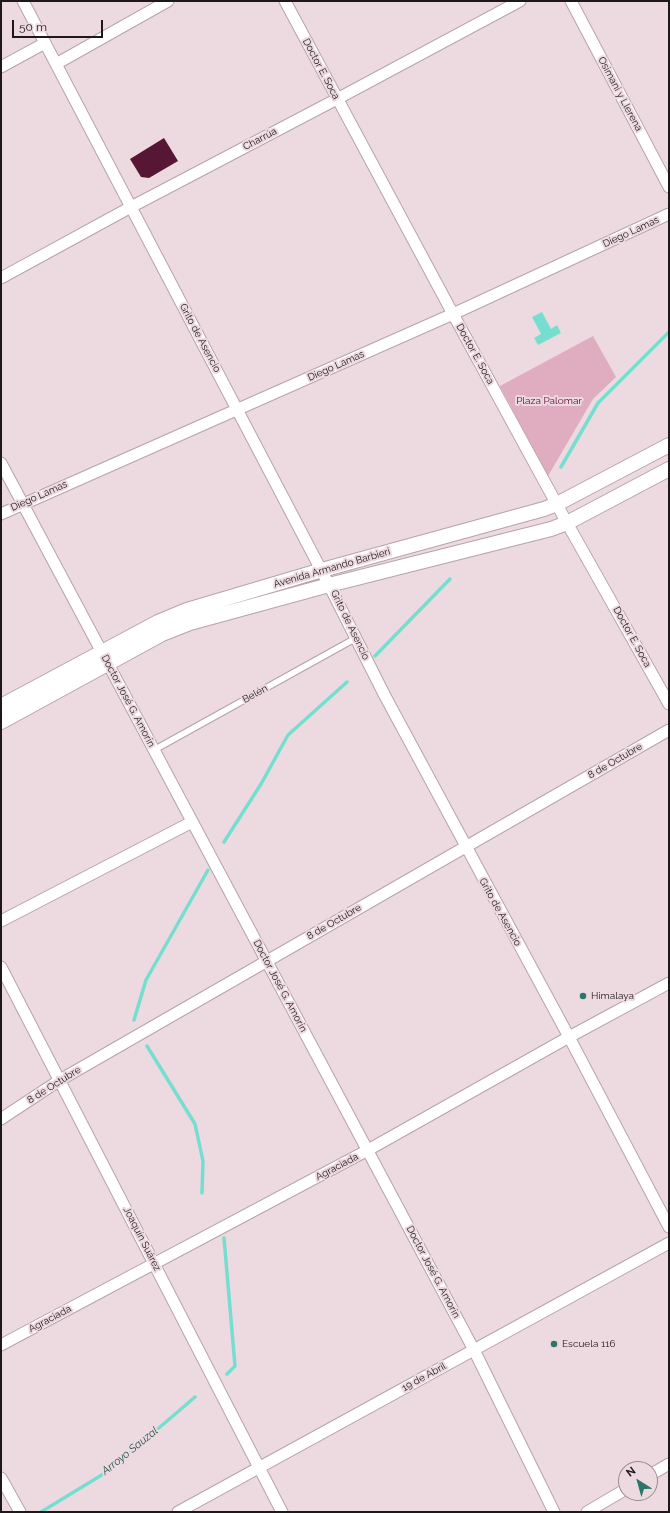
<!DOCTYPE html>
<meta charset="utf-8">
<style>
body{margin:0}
#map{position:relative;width:670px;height:1513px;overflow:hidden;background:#eddae0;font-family:Raleway,sans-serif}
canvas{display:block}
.frame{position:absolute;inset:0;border:2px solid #1e181a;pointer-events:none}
.north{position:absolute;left:618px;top:1461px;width:40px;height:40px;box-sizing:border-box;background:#eddae0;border:1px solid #9a8c91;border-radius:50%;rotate:323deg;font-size:11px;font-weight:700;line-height:16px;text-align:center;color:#1e181a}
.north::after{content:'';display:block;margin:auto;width:14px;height:18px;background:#2d746b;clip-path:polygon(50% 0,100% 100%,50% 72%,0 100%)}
.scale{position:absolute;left:12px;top:20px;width:91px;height:18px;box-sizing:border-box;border:2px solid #1e181a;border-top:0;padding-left:5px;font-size:12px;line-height:14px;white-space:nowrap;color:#1e181a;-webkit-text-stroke:3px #eddae0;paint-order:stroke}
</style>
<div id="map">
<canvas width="670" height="1513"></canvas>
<div class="frame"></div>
<div class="north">N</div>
<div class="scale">50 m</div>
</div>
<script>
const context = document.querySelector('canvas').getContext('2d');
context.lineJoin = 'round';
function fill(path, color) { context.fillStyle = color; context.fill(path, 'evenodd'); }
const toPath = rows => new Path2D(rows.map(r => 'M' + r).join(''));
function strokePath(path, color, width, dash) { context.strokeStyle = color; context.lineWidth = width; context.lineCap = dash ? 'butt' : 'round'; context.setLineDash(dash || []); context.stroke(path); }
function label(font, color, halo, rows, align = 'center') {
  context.font = font + ' Raleway,sans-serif'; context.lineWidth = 4; context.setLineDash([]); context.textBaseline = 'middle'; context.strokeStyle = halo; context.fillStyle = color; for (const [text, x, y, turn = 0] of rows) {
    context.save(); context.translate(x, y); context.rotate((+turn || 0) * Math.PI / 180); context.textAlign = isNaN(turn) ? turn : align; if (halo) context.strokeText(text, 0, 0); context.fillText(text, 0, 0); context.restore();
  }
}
fill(toPath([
 [593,336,616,377,593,399,548,476,500,386]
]), '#dfadbf');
fill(toPath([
 [542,312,551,329,557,325,561,333,538,345,534,338,541,334,532,317]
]), '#76ded0');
strokePath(toPath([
 [561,467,598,403,669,332],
 [375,656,450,579],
 [224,842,261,784,288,735,347,682],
 [134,1020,146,980,208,870],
 [147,1046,195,1124,203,1161,202,1193],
 [224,1238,235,1366,227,1374],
 [41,1512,110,1470,195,1397]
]), '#76ded0', 3.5);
fill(toPath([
 [164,138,178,161,149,178,141,177,130,159]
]), '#571634');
const service = toPath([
 [154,750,356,638]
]);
const minor = toPath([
 [23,1,329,585,385,696,569,1037,669,1227],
 [285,1,453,314,567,523,669,704],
 [571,1,669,187],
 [56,64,168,1],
 [1,67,45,43],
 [1,278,131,207,337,99,520,1],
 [1,463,474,1350,554,1512],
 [1,514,453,314,669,214],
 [1,921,192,822],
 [1,967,282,1512],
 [1,1119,60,1080,669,730],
 [1,1345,368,1150,569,1037,669,983],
 [650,1475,669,1464],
 [1,1478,20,1512],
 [178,1512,669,1243],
 [587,1512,626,1489]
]);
const tertiary = toPath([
 [1,706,158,622,187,610,322,570,544,509,557,504,669,445],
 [1,722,162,634,190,623,329,585,551,529,567,523,669,469]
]);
strokePath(service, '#b6a4aa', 8);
strokePath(minor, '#b6a4aa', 13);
strokePath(tertiary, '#b6a4aa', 16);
strokePath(service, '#fff', 5.5);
strokePath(minor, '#fff', 11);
strokePath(tertiary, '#fff', 14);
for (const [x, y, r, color] of [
 [583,996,4,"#2d746b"],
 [554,1344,4,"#2d746b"]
]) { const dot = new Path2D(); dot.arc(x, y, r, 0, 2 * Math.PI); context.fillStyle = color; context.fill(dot); strokePath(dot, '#eddae0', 1.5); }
label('10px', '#1e181a', '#eddae0', [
 ["Doctor E. Soca",321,69,62],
 ["Osimani y Llerena",620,94,62],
 ["Charrúa",260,139,-28],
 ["Diego Lamas",631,232,-25],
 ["Grito de Asencio",200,338,62],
 ["Doctor E. Soca",475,354,61],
 ["Diego Lamas",336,366,-24],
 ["Diego Lamas",39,496,-24],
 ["Avenida Armando Barbieri",332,568,-16],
 ["Grito de Asencio",350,625,64],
 ["Doctor E. Soca",632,637,61],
 ["Belén",255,694,-29],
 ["Doctor José G. Amorín",128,701,62],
 ["8 de Octubre",615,761,-30],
 ["Grito de Asencio",500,912,61],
 ["8 de Octubre",334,922,-30],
 ["Doctor José G. Amorín",280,986,62],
 ["8 de Octubre",54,1085,-32],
 ["Agraciada",337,1167,-28],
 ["Joaquín Suárez",142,1239,63],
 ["Doctor José G. Amorín",433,1272,62],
 ["Agraciada",50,1319,-28],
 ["19 de Abril",424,1377,-29]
]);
label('10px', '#620436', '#eddae0', [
 ["Plaza Palomar",549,401]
]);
label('10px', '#1e181a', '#eddae0', [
 ["Himalaya",591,996],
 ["Escuela 116",562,1344]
], 'left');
label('italic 11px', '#204f49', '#eddae0', [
 ["Arroyo Sauzal",130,1451,-39]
]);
</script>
